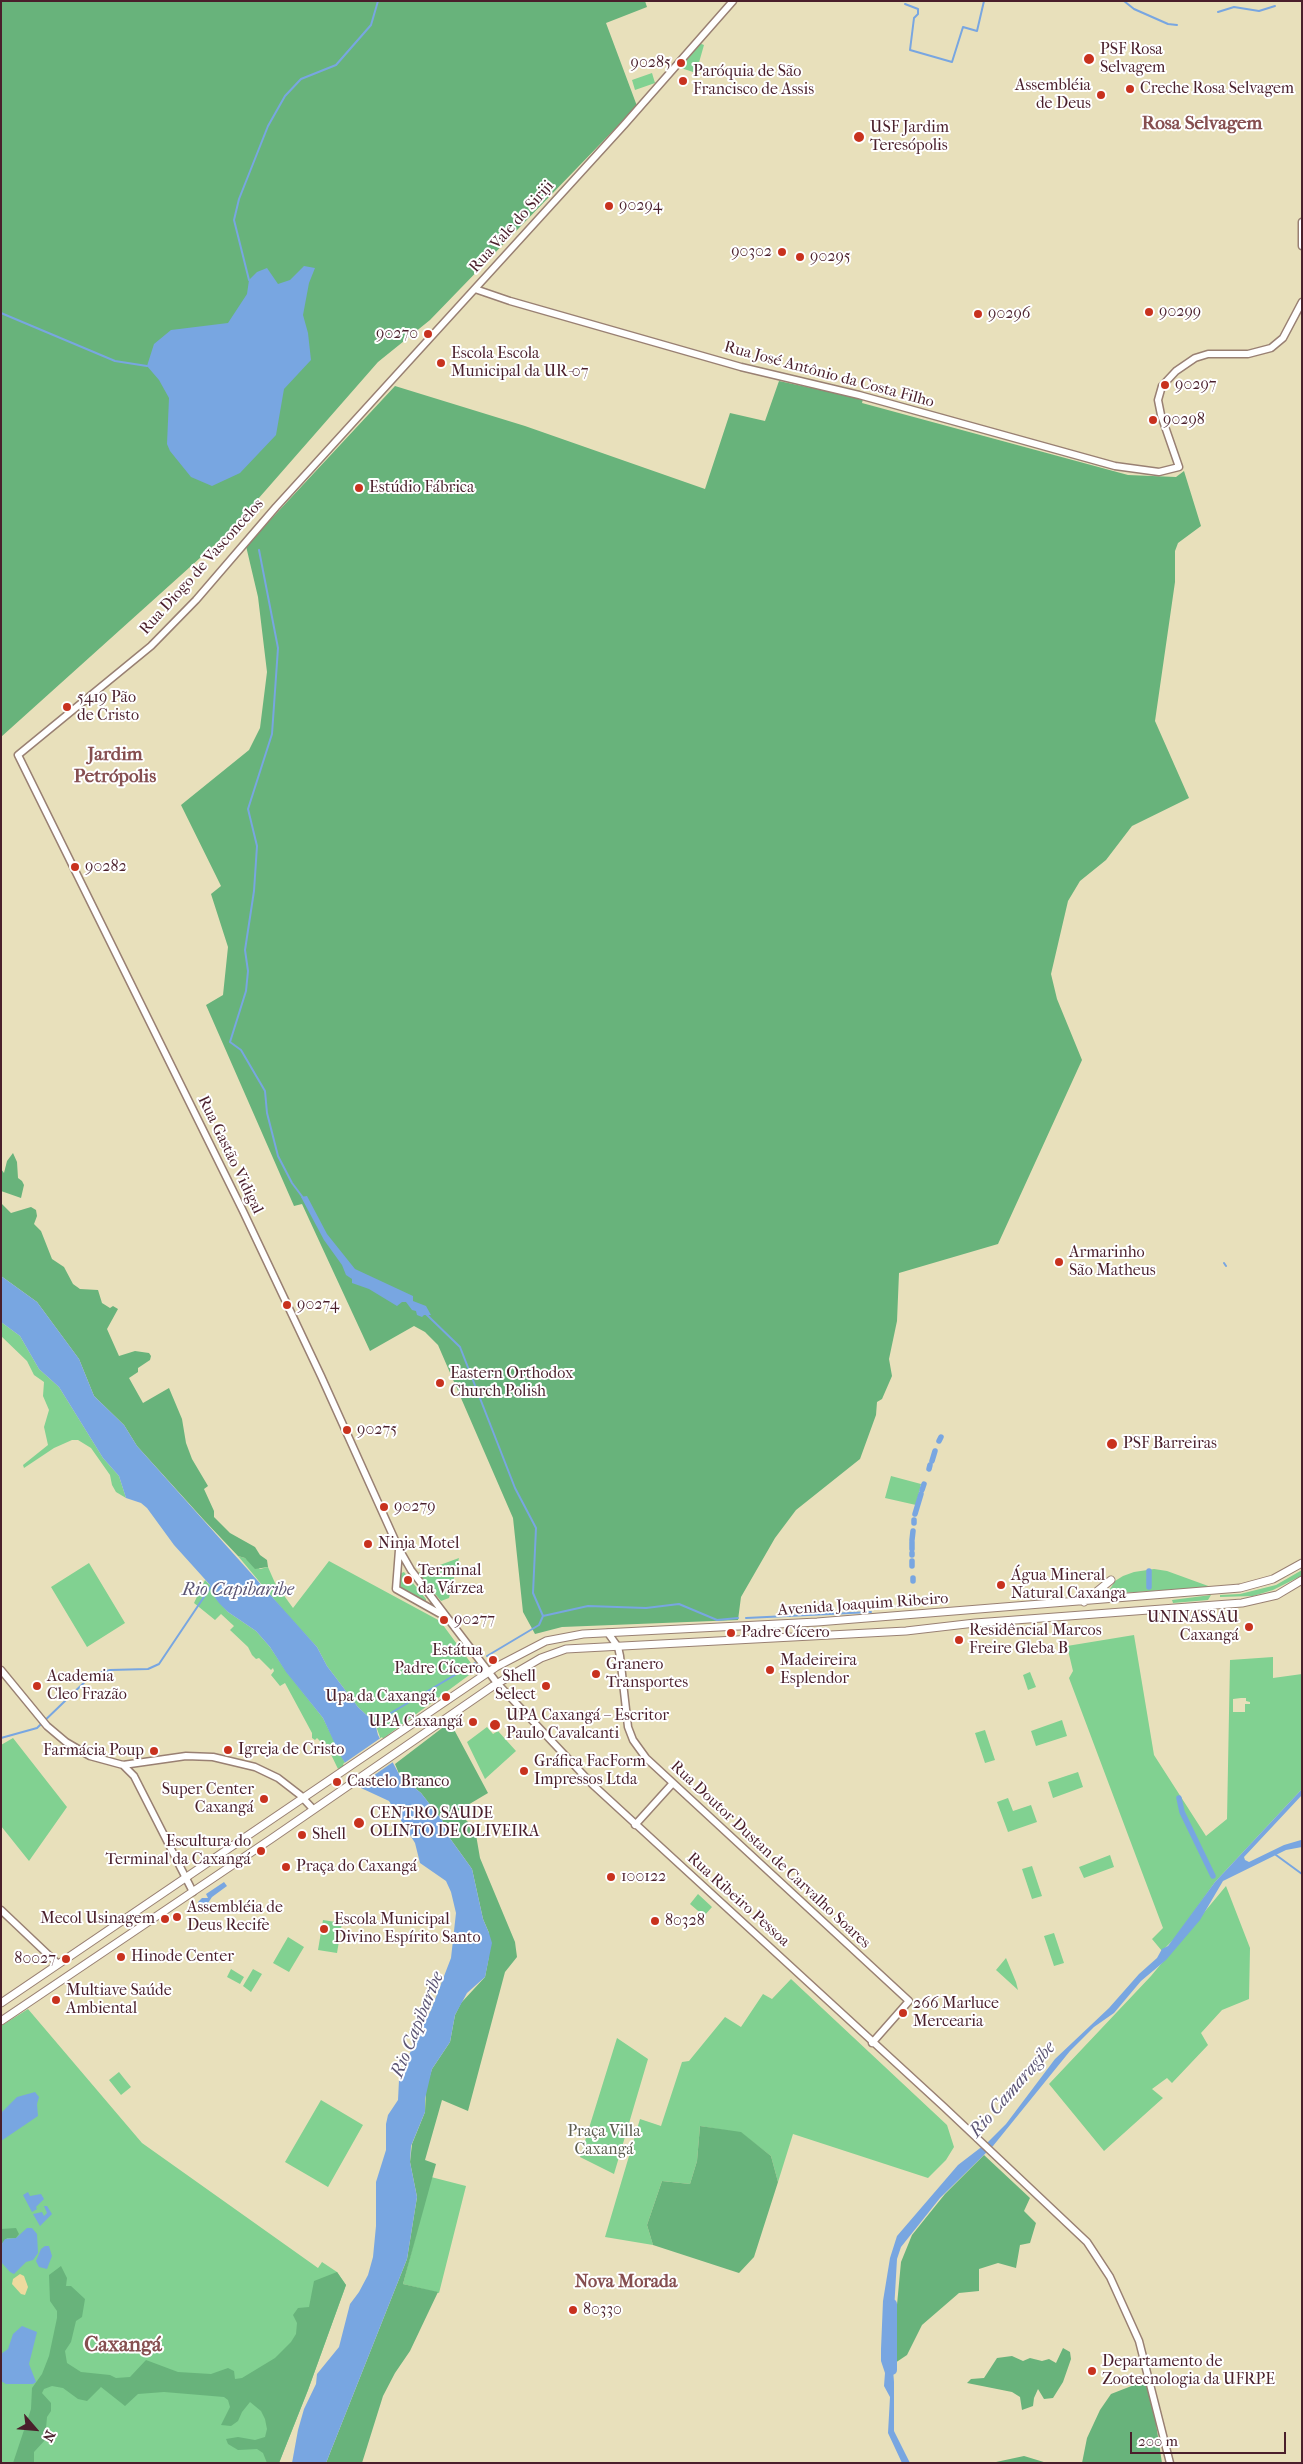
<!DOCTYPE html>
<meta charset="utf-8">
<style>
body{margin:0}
#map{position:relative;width:1303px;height:2464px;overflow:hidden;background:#e8e0bb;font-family:"IM FELL French Canon",serif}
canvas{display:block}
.frame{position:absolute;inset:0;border:2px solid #4a1f2b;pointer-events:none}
.north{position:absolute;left:10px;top:2404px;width:50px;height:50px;-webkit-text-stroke:4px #fff;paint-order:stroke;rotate:117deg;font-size:14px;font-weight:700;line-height:20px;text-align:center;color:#4a1f2b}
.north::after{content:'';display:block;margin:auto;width:18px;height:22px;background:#4a1f2b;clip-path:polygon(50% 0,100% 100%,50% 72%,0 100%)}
.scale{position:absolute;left:1130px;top:2432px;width:156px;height:22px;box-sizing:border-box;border:2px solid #4a1f2b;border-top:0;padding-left:6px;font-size:15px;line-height:18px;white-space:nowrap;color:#4a1f2b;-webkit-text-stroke:4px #fff;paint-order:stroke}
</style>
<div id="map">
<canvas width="1303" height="2464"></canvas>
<div class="frame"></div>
<div class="north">N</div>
<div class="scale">200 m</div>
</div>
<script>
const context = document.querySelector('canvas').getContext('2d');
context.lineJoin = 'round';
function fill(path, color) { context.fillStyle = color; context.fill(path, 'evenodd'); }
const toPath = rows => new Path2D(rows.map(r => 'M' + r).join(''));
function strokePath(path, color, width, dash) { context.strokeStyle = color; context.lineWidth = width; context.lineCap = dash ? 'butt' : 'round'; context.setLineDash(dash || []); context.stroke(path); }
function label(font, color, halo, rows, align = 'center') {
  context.font = font + ' "IM FELL French Canon",serif'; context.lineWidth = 4; context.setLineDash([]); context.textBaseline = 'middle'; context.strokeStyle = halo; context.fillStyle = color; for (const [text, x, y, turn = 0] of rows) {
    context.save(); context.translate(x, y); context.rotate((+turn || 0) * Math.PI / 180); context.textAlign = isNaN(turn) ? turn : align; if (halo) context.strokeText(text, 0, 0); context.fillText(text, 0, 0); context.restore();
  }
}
fill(toPath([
 [699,43,704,45,696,73,678,67],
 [652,73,655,83,635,90,632,80],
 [1,1322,20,1336,39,1369,59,1387,103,1458,119,1476,126,1498,116,1492,112,1485,110,1475,91,1448,78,1440,72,1440,54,1448,24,1468,23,1465,48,1445,44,1427,49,1410,43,1396,44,1382,34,1375,27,1361,1,1336],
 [891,1476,921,1484,916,1505,885,1498],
 [238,1556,245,1558,260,1569,268,1567,275,1583,293,1608,329,1561,440,1621,476,1670,381,1740,375,1723,358,1707,327,1666,317,1647,288,1616],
 [459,1558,449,1598,441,1601,418,1573],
 [89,1563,125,1623,87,1647,51,1587],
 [1154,1569,1167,1571,1211,1587,1107,1594,1115,1581,1123,1576,1134,1572],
 [1302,1570,1301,1576,1273,1590,1253,1596,1220,1597,1220,1595,1240,1594,1276,1585],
 [404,1572,426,1599,426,1602,399,1590,399,1574],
 [205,1580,211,1586,213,1595,228,1612,256,1631,270,1647,286,1671,323,1718,346,1765,338,1769,325,1742,322,1743,317,1738,315,1740,312,1738,312,1733,285,1683,280,1686,271,1675,274,1671,273,1668,271,1670,259,1658,256,1659,252,1655,248,1647,230,1630,234,1626,221,1614,215,1620,194,1603],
 [1211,1595,1208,1600,1173,1603,1172,1600],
 [1134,1635,1154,1755,1206,1836,1227,1819,1230,1660,1273,1657,1273,1678,1302,1674,1302,1789,1215,1882,1176,1937,1162,1951,1152,1939,1163,1928,1069,1678,1073,1671,1067,1646],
 [1241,1698,1246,1698,1246,1701,1250,1702,1250,1704,1245,1704,1245,1712,1233,1712,1233,1699],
 [1030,1672,1036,1687,1028,1690,1023,1675],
 [1062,1720,1067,1736,1036,1746,1031,1731],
 [487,1727,493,1734,498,1731,516,1751,485,1779,467,1742],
 [985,1730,995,1760,985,1763,975,1733],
 [13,1738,67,1807,29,1861,1,1826,1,1745],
 [1078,1772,1083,1787,1053,1798,1048,1782],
 [1008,1798,1013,1811,1031,1805,1037,1822,1008,1832,997,1802],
 [1110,1855,1114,1867,1084,1878,1079,1867],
 [1032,1866,1042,1896,1032,1899,1022,1869],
 [1226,1886,1250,1948,1249,1999,1222,2010,1201,2033,1208,2045,1172,2083,1167,2078,1152,2089,1163,2098,1104,2151,1049,2084,1151,1976],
 [698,1894,712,1907,704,1916,690,1904],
 [323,1920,342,1923,337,1953,318,1950],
 [1054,1933,1064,1963,1054,1966,1044,1936],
 [288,1937,304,1947,289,1972,273,1963],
 [1006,1958,1016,1982,1018,1990,996,1970],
 [231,1969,244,1977,240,1984,227,1977],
 [253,1969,262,1974,251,1992,243,1986],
 [791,1979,947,2125,954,2147,946,2160,928,2178,793,2134,778,2182,771,2156,741,2133,700,2126,697,2161,690,2184,662,2181,647,2225,653,2245,605,2237,640,2119,661,2126,682,2062,689,2061,725,2017,741,2027,763,1994,772,1999],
 [28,2009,142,2143,318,2268,322,2262,337,2272,346,2285,308,2390,279,2463,1,2463,1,2026],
 [617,2038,648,2059,614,2174,580,2157],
 [119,2072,131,2087,121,2095,109,2080],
 [321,2100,363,2125,328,2187,285,2162],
 [431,2177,466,2186,439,2293,403,2284]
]), '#81d191');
fill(toPath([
 [1,1,645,1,647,7,606,23,637,106,430,320,378,362,230,531,1,737],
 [779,381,863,399,862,403,1128,475,1176,477,1184,471,1201,526,1178,543,1175,551,1175,582,1155,721,1189,798,1132,826,1106,860,1080,881,1068,901,1051,974,1057,999,1082,1060,998,1244,899,1273,897,1321,889,1359,892,1376,882,1399,877,1402,876,1415,860,1459,796,1510,775,1538,741,1597,738,1620,562,1627,535,1634,523,1612,513,1518,438,1345,425,1332,414,1326,370,1351,302,1204,294,1206,206,1005,223,995,228,947,211,894,221,886,181,805,249,750,260,728,267,672,258,597,246,546,395,386,525,426,705,489,730,413,765,421],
 [13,1153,17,1162,18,1178,22,1181,24,1185,21,1198,1,1191,1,1169,4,1173,7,1161],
 [1,1203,11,1213,31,1207,36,1210,37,1216,34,1224,41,1231,52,1259,64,1267,73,1284,80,1289,98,1290,102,1303,110,1308,113,1306,118,1309,107,1329,119,1356,135,1351,149,1353,151,1356,150,1360,138,1368,138,1372,129,1378,143,1403,169,1388,182,1419,186,1443,192,1459,208,1486,204,1489,214,1511,214,1517,230,1533,255,1547,260,1555,267,1560,268,1567,255,1569,245,1558,238,1556,203,1519,137,1446,124,1425,94,1396,79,1359,37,1302,1,1276],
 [450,1722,488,1793,451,1815,465,1819,475,1829,480,1858,515,1942,517,1957,505,1972,468,2111,442,2100,425,2160,436,2164,403,2284,438,2292,410,2351,395,2373,383,2396,362,2463,326,2463,407,2259,417,2197,410,2162,412,2144,425,2112,426,2088,432,2069,450,2042,455,2015,461,2003,485,1977,489,1956,489,1933,483,1919,472,1869,449,1837,442,1820,421,1793,400,1776,395,1764],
 [700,2126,741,2132,771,2156,778,2182,754,2257,739,2273,653,2245,647,2225,662,2181,690,2184,697,2161],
 [984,2155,1030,2198,1024,2211,1036,2223,1030,2243,1020,2245,1016,2268,998,2263,979,2269,979,2291,959,2293,922,2325,907,2355,895,2363,894,2337,901,2262,912,2235,945,2194],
 [16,2228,19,2234,16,2238,7,2238,1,2245,1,2229],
 [61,2266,67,2278,66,2286,71,2286,85,2299,82,2317,76,2321,71,2342,65,2351,67,2363,81,2372,110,2375,116,2378,130,2377,146,2360,178,2372,211,2374,228,2368,234,2371,235,2379,242,2378,275,2358,291,2342,296,2334,297,2323,293,2315,298,2308,309,2307,314,2281,337,2272,346,2285,308,2390,279,2463,267,2463,263,2453,257,2449,238,2450,228,2444,226,2439,238,2437,255,2440,265,2437,267,2429,265,2419,261,2411,250,2402,242,2412,238,2421,231,2426,221,2425,230,2407,228,2400,224,2397,164,2392,138,2394,125,2406,101,2387,87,2401,78,2399,63,2388,52,2386,44,2389,42,2393,51,2403,51,2411,47,2417,45,2440,34,2452,34,2463,13,2463,31,2409,32,2388,42,2374,49,2356,57,2318,57,2311,50,2301,49,2275],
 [1063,2348,1070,2352,1071,2359,1063,2382,1053,2398,1044,2399,1038,2389,1034,2398,1033,2406,1022,2410,1020,2397,1012,2392,967,2383,971,2379,984,2378,997,2358,1012,2356,1023,2361,1030,2358,1042,2361,1049,2359,1056,2363],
 [1150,2384,1162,2463,1082,2463,1087,2438,1100,2410,1111,2394,1134,2385],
 [1024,2456,1047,2463,995,2463,996,2462]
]), '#68b37b');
fill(toPath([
 [20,2274,24,2276,28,2287,25,2295,21,2294,12,2284,13,2279]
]), '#eeda9e');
fill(toPath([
 [304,266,315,268,309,283,303,315,308,333,311,360,284,389,276,435,240,473,212,486,191,477,170,451,167,444,169,398,159,380,147,366,154,344,171,330,228,323,247,294,249,280,257,272,267,268,278,284,290,280],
 [307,1196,327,1234,355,1269,413,1296,413,1301,426,1306,431,1315,424,1315,422,1317,417,1315,416,1311,412,1310,406,1302,402,1302,397,1306,369,1289,352,1283,352,1279,346,1275,342,1265,324,1240,301,1197],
 [1,1276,37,1302,79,1359,94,1396,124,1425,137,1446,317,1647,327,1666,358,1707,375,1723,378,1735,400,1776,421,1793,442,1820,449,1837,472,1869,483,1919,489,1933,492,1943,485,1977,467,1993,455,2015,450,2042,432,2069,425,2099,425,2112,411,2146,410,2162,417,2197,407,2259,326,2463,292,2463,298,2430,304,2409,316,2384,317,2374,339,2347,350,2304,359,2292,368,2275,373,2257,376,2226,376,2182,386,2150,386,2124,388,2115,398,2100,399,2080,404,2065,431,2010,451,1958,456,1913,451,1892,446,1881,420,1863,415,1843,389,1801,361,1788,340,1755,323,1718,286,1672,270,1647,256,1631,228,1612,219,1603,213,1595,211,1586,174,1545,147,1508,141,1503,126,1498,119,1476,103,1458,59,1387,39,1369,20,1336,1,1322],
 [1302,1789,1302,1795,1244,1857,1245,1860,1249,1862,1284,1845,1301,1840,1302,1847,1286,1850,1223,1881,1200,1920,1166,1960,1141,1981,1114,2013,1094,2027,1070,2051,993,2146,940,2198,901,2247,897,2259,894,2311,887,2335,887,2349,889,2356,892,2357,894,2382,894,2431,910,2463,902,2463,888,2433,890,2397,884,2386,885,2373,881,2361,881,2349,883,2301,890,2258,897,2236,958,2165,988,2142,1006,2124,1055,2059,1109,2008,1139,1974,1157,1958,1162,1949,1168,1946,1215,1882],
 [224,1882,227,1886,212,1897,208,1903,201,1905,198,1902,202,1898,208,1898,206,1894],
 [35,2092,39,2097,37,2104,38,2116,1,2141,1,2113,17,2097],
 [28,2192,30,2196,41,2194,44,2199,36,2207,37,2209,32,2212,23,2195],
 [44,2206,47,2206,52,2214,40,2226,33,2214,42,2212,44,2216,47,2213],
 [27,2228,32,2228,37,2234,38,2253,33,2260,26,2262,14,2274,10,2272,1,2262,1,2245,5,2239,16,2238],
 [45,2246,49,2246,52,2256,47,2269,39,2267,36,2261,41,2249],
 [22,2326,37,2332,29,2364,36,2382,33,2384,6,2384,1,2381,1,2354,8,2349,13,2334]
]), '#78a6e1');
fill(toPath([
 [382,1737,396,1760,357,1787,343,1764]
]), '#e8e0bb');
strokePath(toPath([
 [1124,1,1134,9,1168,24,1177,25],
 [905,4,918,9,918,14,914,18,910,50,952,62,963,27,977,31,984,1],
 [1218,12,1234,7,1259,11,1275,6],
 [249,280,234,220,239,199,268,126,285,96,301,79,336,65,371,25,378,1],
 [1,313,115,361,147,366],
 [259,550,278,648,272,734,248,809,257,846,254,891,245,950,248,971,246,991,230,1042,241,1050,265,1091,267,1113,278,1156,292,1183,304,1199],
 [1224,1263,1226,1266],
 [426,1314,460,1347,515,1488,536,1528,533,1593,543,1616,539,1625,487,1656],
 [543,1616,588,1606,646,1608,679,1604,717,1620,738,1618],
 [746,1618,871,1612],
 [374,1723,475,1663],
 [1,1738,37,1728,93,1674,110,1670,148,1669,159,1664,212,1585],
 [1276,1855,1302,1874]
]), '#78a6e1', 2);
strokePath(toPath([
 [939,1441,941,1437],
 [932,1461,935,1451],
 [929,1469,930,1465],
 [922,1490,924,1484],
 [915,1514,921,1494],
 [914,1523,914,1520],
 [912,1540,913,1531],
 [912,1549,912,1542],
 [912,1553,912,1555],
 [912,1561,912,1566],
 [1149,1571,1149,1587],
 [913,1578,913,1581],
 [1179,1798,1182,1812,1213,1876]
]), '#78a6e1', 5.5);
strokePath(toPath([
 [892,2370,892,2304]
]), '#78a6e1', 10);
const secondary = toPath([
 [733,1,624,125,276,507,196,600,151,646,18,755,243,1211,321,1376,399,1549,411,1570,497,1683,592,1784,944,2107,1087,2242,1110,2277,1139,2341,1170,2463],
 [1302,222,1302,246],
 [475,289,510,301,741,367,859,395,1115,466,1159,472,1179,467,1161,415,1158,400,1162,386,1176,371,1195,358,1208,354,1248,354,1271,348,1283,338,1302,302],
 [399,1550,396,1589,444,1616],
 [608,1633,618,1647,620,1656,628,1727,633,1740,646,1758,909,2001,872,2043],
 [1,1670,47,1726,66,1742,90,1756,123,1765,186,1756,213,1757,255,1767,278,1778,300,1795,313,1809],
 [123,1765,134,1776,193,1892],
 [635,1825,673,1783],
 [1,1910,58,1964]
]);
const primary = toPath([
 [1084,1602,1111,1580],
 [1,2003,496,1667,546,1641,583,1634,817,1622,1240,1588,1273,1579,1302,1563],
 [1,2021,271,1839,493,1686,541,1658,566,1649,906,1631,975,1623,1242,1603,1277,1595,1302,1580]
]);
strokePath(secondary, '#998073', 9);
strokePath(primary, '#998073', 9);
strokePath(secondary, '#fff', 6);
strokePath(primary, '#fff', 7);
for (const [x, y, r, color] of [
 [1089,59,6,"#c8321e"],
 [681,63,5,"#c8321e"],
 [683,81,5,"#c8321e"],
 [1130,89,5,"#c8321e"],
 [1101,95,5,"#c8321e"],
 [859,137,6,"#c8321e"],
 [609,206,5,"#c8321e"],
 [782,252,5,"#c8321e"],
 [800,257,5,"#c8321e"],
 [1149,312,5,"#c8321e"],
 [978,314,5,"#c8321e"],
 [428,334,5,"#c8321e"],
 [441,363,5,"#c8321e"],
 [1165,385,5,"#c8321e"],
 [1153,420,5,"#c8321e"],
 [359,488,5,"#c8321e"],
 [67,707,5,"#c8321e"],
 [75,867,5,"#c8321e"],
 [1059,1262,5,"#c8321e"],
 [287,1305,5,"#c8321e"],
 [440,1383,5,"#c8321e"],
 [347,1430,5,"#c8321e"],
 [1112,1444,6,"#c8321e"],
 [384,1507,5,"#c8321e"],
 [368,1544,5,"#c8321e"],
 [408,1580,5,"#c8321e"],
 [1001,1585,5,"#c8321e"],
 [444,1620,5,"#c8321e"],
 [1249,1627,5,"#c8321e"],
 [731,1633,5,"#c8321e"],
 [959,1640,5,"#c8321e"],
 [493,1660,5,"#c8321e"],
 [770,1670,5,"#c8321e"],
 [596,1674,5,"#c8321e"],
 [37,1686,5,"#c8321e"],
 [546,1686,5,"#c8321e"],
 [446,1697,5,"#c8321e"],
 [473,1722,5,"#c8321e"],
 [495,1725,6,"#c8321e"],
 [228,1750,5,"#c8321e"],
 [154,1751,5,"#c8321e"],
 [524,1771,5,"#c8321e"],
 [337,1782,5,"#c8321e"],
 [264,1799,5,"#c8321e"],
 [359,1823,6,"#c8321e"],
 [302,1835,5,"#c8321e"],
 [261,1851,5,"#c8321e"],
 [286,1867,5,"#c8321e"],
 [611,1877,5,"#c8321e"],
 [177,1917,5,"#c8321e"],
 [165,1919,5,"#c8321e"],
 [655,1921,5,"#c8321e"],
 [324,1929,5,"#c8321e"],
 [121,1957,5,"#c8321e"],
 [66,1959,5,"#c8321e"],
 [56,2000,5,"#c8321e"],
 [903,2013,5,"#c8321e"],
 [573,2310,5,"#c8321e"],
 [1092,2371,5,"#c8321e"]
]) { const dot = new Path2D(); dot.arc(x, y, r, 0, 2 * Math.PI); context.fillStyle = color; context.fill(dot); strokePath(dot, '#fff', 2); }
label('16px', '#4a1f2b', '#fff', [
 ["PSF Rosa",1100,50],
 ["Selvagem",1100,68],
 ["90285",671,63,"right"],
 ["Paróquia de São",693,72],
 ["Francisco de Assis",693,90],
 ["Assembléia",1091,86,"right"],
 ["de Deus",1091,104,"right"],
 ["Creche Rosa Selvagem",1140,89],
 ["USF Jardim",870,128],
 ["Teresópolis",870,146],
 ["90294",619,206],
 ["90302",772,252,"right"],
 ["90295",810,257],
 ["90299",1159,312],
 ["90296",988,314],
 ["90270",418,334,"right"],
 ["Escola Escola",451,354],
 ["Municipal da UR-07",451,372],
 ["90297",1175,385],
 ["90298",1163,420],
 ["Estúdio Fábrica",369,488],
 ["5419 Pão",77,698],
 ["de Cristo",77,716],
 ["90282",85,867],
 ["Armarinho",1069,1253],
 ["São Matheus",1069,1271],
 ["90274",297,1305],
 ["Eastern Orthodox",450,1374],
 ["Church Polish",450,1392],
 ["90275",357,1430],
 ["PSF Barreiras",1123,1444],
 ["90279",394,1507],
 ["Ninja Motel",378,1544],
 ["Terminal",418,1571],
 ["da Várzea",418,1589],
 ["Água Mineral",1011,1576],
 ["Natural Caxanga",1011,1594],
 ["UNINASSAU",1239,1618,"right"],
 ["Caxangá",1239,1636,"right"],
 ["90277",454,1620],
 ["Residêncial Marcos",969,1631],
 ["Freire Gleba B",969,1649],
 ["Padre Cícero",741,1633],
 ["Estátua",483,1651,"right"],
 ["Padre Cícero",483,1669,"right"],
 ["Madeireira",780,1661],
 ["Esplendor",780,1679],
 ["Granero",606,1665],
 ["Transportes",606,1683],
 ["Academia",47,1677],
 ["Cleo Frazão",47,1695],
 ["Shell",536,1677,"right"],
 ["Select",536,1695,"right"],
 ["Upa da Caxangá",436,1697,"right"],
 ["UPA Caxangá – Escritor",506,1716],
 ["Paulo Cavalcanti",506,1734],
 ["UPA Caxangá",463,1722,"right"],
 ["Igreja de Cristo",238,1750],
 ["Farmácia Poup",144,1751,"right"],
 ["Gráfica FacForm",534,1762],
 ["Impressos Ltda",534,1780],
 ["Castelo Branco",347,1782],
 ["Super Center",254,1790,"right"],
 ["Caxangá",254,1808,"right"],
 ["CENTRO SAUDE",370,1814],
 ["OLINTO DE OLIVEIRA",370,1832],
 ["Shell",312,1835],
 ["Escultura do",251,1842,"right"],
 ["Terminal da Caxangá",251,1860,"right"],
 ["Praça do Caxangá",296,1867],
 ["100122",621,1877],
 ["Assembléia de",187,1908],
 ["Deus Recife",187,1926],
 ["Mecol Usinagem",155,1919,"right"],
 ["Escola Municipal",334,1920],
 ["Divino Espírito Santo",334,1938],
 ["80328",665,1921],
 ["Hinode Center",131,1957],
 ["80027",56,1959,"right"],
 ["Multiave Saúde",66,1991],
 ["Ambiental",66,2009],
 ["266 Marluce",913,2004],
 ["Mercearia",913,2022],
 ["80330",583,2310],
 ["Departamento de",1102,2362],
 ["Zootecnologia da UFRPE",1102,2380]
], 'left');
label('16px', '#4a1f2b', '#fff', [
 ["Rua Vale do Siriji",512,227,-48],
 ["Rua José Antônio da Costa Filho",829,375,15],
 ["Rua Diogo de Vasconcelos",202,567,-48],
 ["Rua Gastão Vidigal",230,1155,64],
 ["Avenida Joaquim Ribeiro",863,1605,-4],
 ["Rua Doutor Dustan de Carvalho Soares",770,1855,43],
 ["Rua Ribeiro Pessoa",738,1900,42]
]);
label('16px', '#5d5d4f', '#fff', [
 ["Praça Villa",604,2132],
 ["Caxangá",604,2150]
]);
label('italic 18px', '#5c5574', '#fff', [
 ["Rio Capibaribe",238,1591],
 ["Rio Capibaribe",418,2025,-68],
 ["Rio Camaragibe",1013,2090,-49]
]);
label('bold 18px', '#864f50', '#fff', [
 ["Nova Morada",626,2283]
]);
label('bold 19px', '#864f50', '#fff', [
 ["Rosa Selvagem",1202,124],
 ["Jardim",115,755],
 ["Petrópolis",115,777]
]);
label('bold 21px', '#864f50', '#fff', [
 ["Caxangá",123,2346]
]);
</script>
